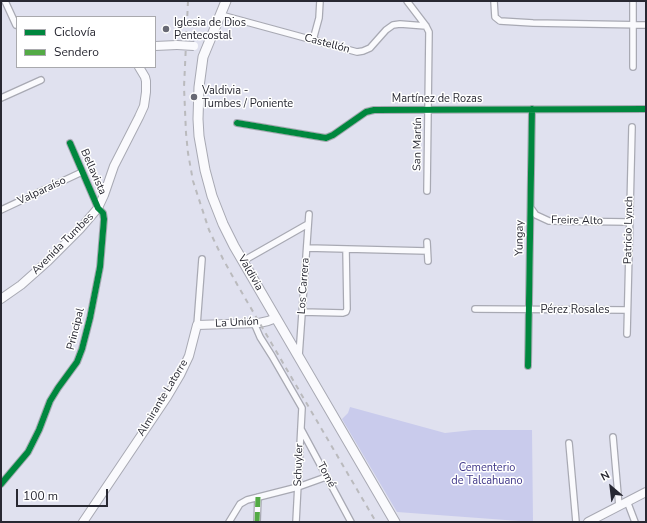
<!DOCTYPE html>
<meta charset="utf-8">
<style>
body{margin:0}
#map{position:relative;width:647px;height:523px;overflow:hidden;background:#e0e1ef;font-family:"Nunito Sans",sans-serif}
canvas{display:block}
.frame{position:absolute;inset:0;border:2px solid #282832;pointer-events:none}
.legend{position:absolute;left:16px;top:16px;width:140px;height:52px;box-sizing:border-box;background:#fff;border:1px solid #a9a9ad;margin:0;padding:5px 7px;list-style:none;font-size:12px;color:#282832}
.legend li{display:flex;align-items:center;gap:8px;height:20px}
.legend b{width:20px;border:1px solid #a9a9ad}
.north{position:absolute;left:591px;top:467px;width:40px;height:40px;-webkit-text-stroke:3px #fff;paint-order:stroke;rotate:332deg;font-size:11px;font-weight:700;line-height:16px;text-align:center;color:#282832}
.north::after{content:'';display:block;margin:auto;width:14px;height:18px;background:#282832;clip-path:polygon(50% 0,100% 100%,50% 72%,0 100%)}
.scale{position:absolute;left:16px;top:489px;width:92px;height:18px;box-sizing:border-box;border:2px solid #282832;border-top:0;padding-left:5px;font-size:12px;line-height:14px;white-space:nowrap;color:#282832;-webkit-text-stroke:3px #fff;paint-order:stroke}
</style>
<div id="map">
<canvas width="647" height="523"></canvas>
<div class="frame"></div>
<ul class="legend">
<li><b style="height:5px;background:#00873e"></b>Ciclovía</li>
<li><b style="height:5px;background:#53aa45"></b>Sendero</li>
</ul>
<div class="north">N</div>
<div class="scale">100 m</div>
</div>
<script>
const context = document.querySelector('canvas').getContext('2d');
context.lineJoin = 'round';
function fill(path, color) { context.fillStyle = color; context.fill(path, 'evenodd'); }
const toPath = rows => new Path2D(rows.map(r => 'M' + r).join(''));
function strokePath(path, color, width, dash) { context.strokeStyle = color; context.lineWidth = width; context.lineCap = dash ? 'butt' : 'round'; context.setLineDash(dash || []); context.stroke(path); }
function label(font, color, halo, rows, align = 'center') {
  context.font = font + ' "Nunito Sans",sans-serif'; context.lineWidth = 3; context.setLineDash([]); context.textBaseline = 'middle'; context.strokeStyle = halo; context.fillStyle = color; for (const [text, x, y, turn = 0] of rows) {
    context.save(); context.translate(x, y); context.rotate((+turn || 0) * Math.PI / 180); context.textAlign = isNaN(turn) ? turn : align; if (halo) context.strokeText(text, 0, 0); context.fillText(text, 0, 0); context.restore();
  }
}
fill(toPath([
 [350,407,445,433,473,430,532,430,533,522,397,512,342,419,348,413]
]), '#c9cbec');
const street = toPath([
 [5,1,16,25],
 [407,1,426,26,429,32,427,191],
 [494,1,495,17,500,21,533,23,646,25],
 [221,15,357,52,363,51,370,48,386,30,393,25,400,24,426,26],
 [313,40,319,18,320,1],
 [633,67,633,1],
 [1,98,41,80],
 [237,123,326,138,333,135,366,112,374,110,646,109],
 [531,208,536,215,549,221,629,222],
 [1,210,82,172],
 [427,242,428,261],
 [307,248,427,251],
 [243,261,308,224],
 [475,309,627,310],
 [302,312,343,313,346,312,347,309,346,249],
 [254,323,260,337,272,356,302,408,296,522],
 [197,325,202,259],
 [627,334,632,127],
 [299,356,309,214],
 [528,366,532,109],
 [301,429,351,522],
 [613,437,619,506],
 [569,443,576,522],
 [1,484,28,452,39,430,50,401,58,388,77,362,82,349,90,318,100,267,104,219,103,213,98,208,70,143],
 [627,501,635,522],
 [229,522,240,504,247,500,298,487,326,477],
 [257,522,258,497]
]);
const secondary = toPath([
 [155,46,177,45],
 [1,299,21,285,48,261,80,229,98,208,104,195,114,166,139,117,144,106,146,92,146,81,145,77,139,67],
 [83,522,167,397,180,375,189,356,197,325,259,323,268,321,276,318],
 [588,522,646,492]
]);
const primary = toPath([
 [226,1,203,57,199,87,198,119,199,136,205,170,212,196,223,224,234,246,395,522]
]);
strokePath(street, '#a8a9b3', 8);
strokePath(secondary, '#a8a9b3', 10);
strokePath(primary, '#a8a9b3', 11);
strokePath(street, '#fafafd', 5.5);
strokePath(secondary, '#fafafd', 8);
strokePath(primary, '#fafafd', 9);
strokePath(toPath([
 [188,1,184,87,186,133,188,153,193,181,209,230,223,259,238,286,376,522]
]), '#bababd', 2, [5, 5]);
const secondaryBridge = toPath([
 [177,45,194,46]
]);
strokePath(secondaryBridge, '#a8a9b3', 10, []);
strokePath(secondaryBridge, '#fafafd', 8);
strokePath(toPath([
 [257,522,258,497]
]), '#53aa45', 5, [10, 5]);
strokePath(toPath([
 [237,123,326,138,333,135,366,112,374,110,646,109],
 [528,366,532,109],
 [1,484,28,452,39,430,50,401,58,388,77,362,82,349,90,318,100,267,104,219,103,213,98,208,70,143]
]), '#00873e', 6);
for (const [x, y, r, color] of [
 [166,29,4,"#686974"],
 [194,97,4,"#686974"]
]) { const dot = new Path2D(); dot.arc(x, y, r, 0, 2 * Math.PI); context.fillStyle = color; context.fill(dot); strokePath(dot, '#fff', 1.5); }
label('11px', '#282832', '#fff', [
 ["Iglesia de Dios",174,23],
 ["Pentecostal",174,36],
 ["Valdivia -",202,91],
 ["Tumbes / Poniente",202,104]
], 'left');
label('11px', '#282832', '#fff', [
 ["Castellón",327,44,15],
 ["Martínez de Rozas",437,99],
 ["San Martín",418,144,-89],
 ["Bellavista",93,172,66],
 ["Valparaíso",42,191,-25],
 ["Freire Alto",577,221,1],
 ["Patricio Lynch",629,230,-89],
 ["Yungay",520,238,-89],
 ["Avenida Tumbes",63,244,-45],
 ["Valdivia",250,273,60],
 ["Los Carrera",304,286,-86],
 ["Pérez Rosales",575,310],
 ["La Unión",237,323,-3],
 ["Principal",76,329,-76],
 ["Almirante Latorre",163,398,-59],
 ["Schuyler",299,465,-88],
 ["Tomé",326,475,62]
]);
label('11px', '#3e3688', '#fff', [
 ["Cementerio",487,468],
 ["de Talcahuano",487,481]
]);
</script>
